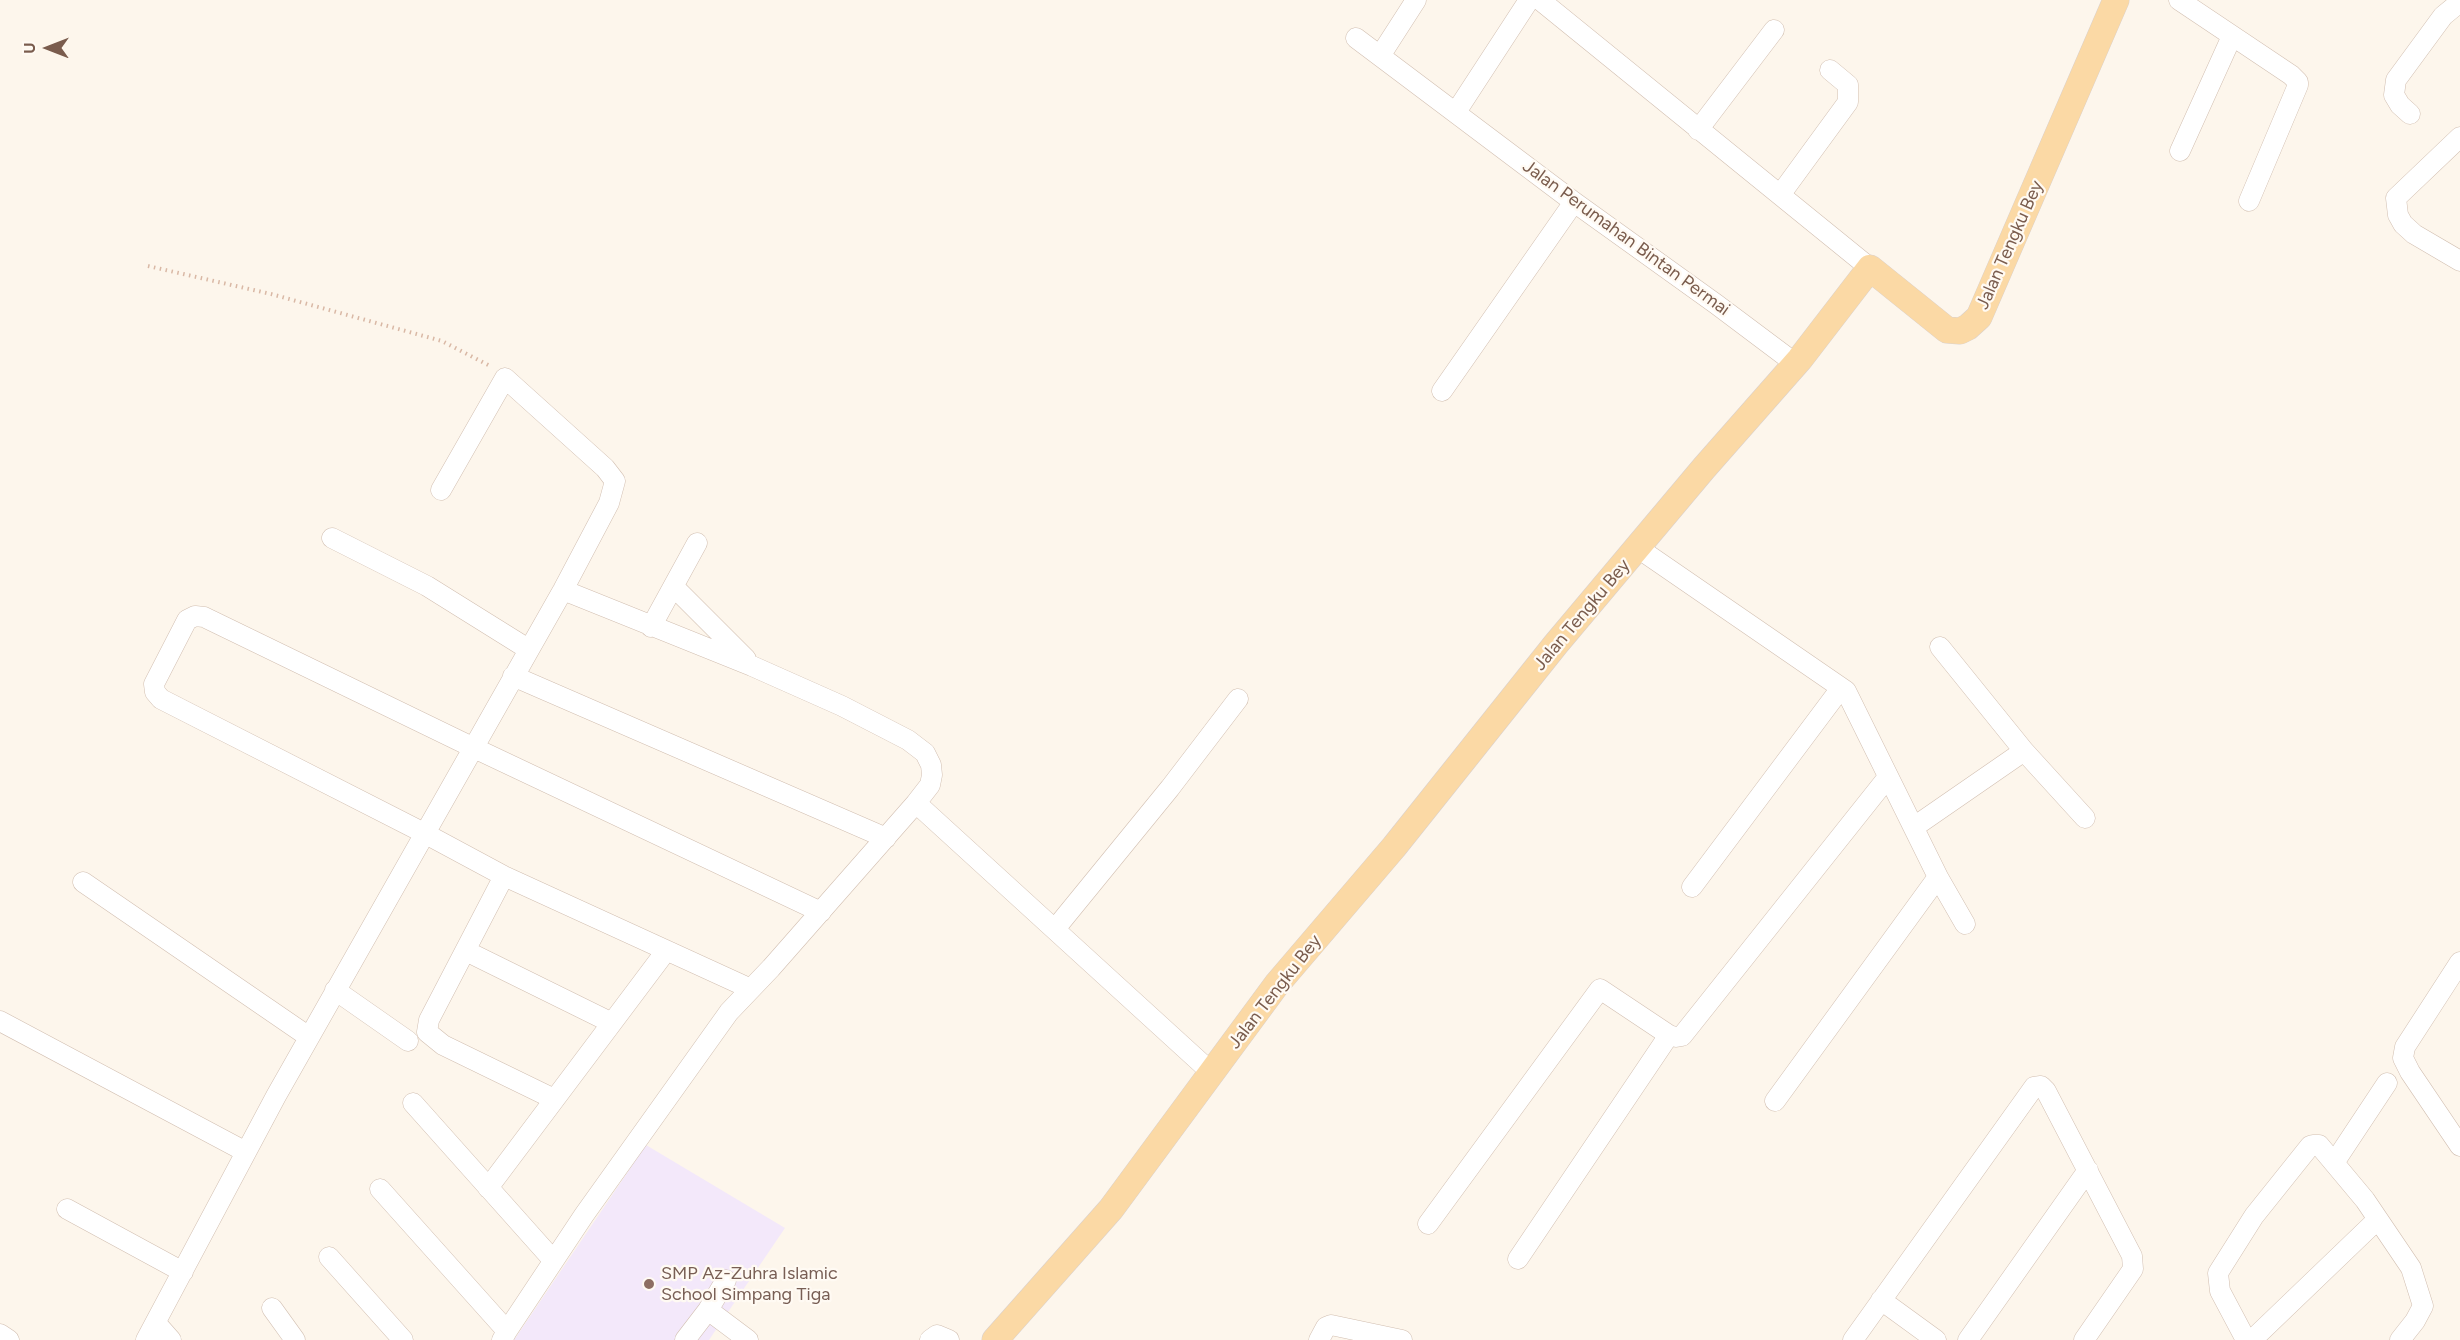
<!DOCTYPE html>
<style>
body{margin:0}
#map{position:relative;width:2460px;height:1340px;overflow:hidden;background:#fdf6ec;font-family:Figtree,sans-serif}
canvas{display:block}
.north{position:absolute;left:18px;top:18px;width:60px;height:60px;-webkit-text-stroke:4px #fffaf3;paint-order:stroke;rotate:270deg;font-size:16px;font-weight:700;line-height:24px;text-align:center;color:#7a5c4d}
.north::after{content:'';display:block;margin:auto;width:21px;height:27px;background:#7a5c4d;clip-path:polygon(50% 0,100% 100%,50% 72%,0 100%)}
</style>
<div id="map">
<canvas width="2460" height="1340"></canvas>
<div class="north">U</div>
</div>
<script>
const context = document.querySelector('canvas').getContext('2d');
context.lineJoin = 'round';
function fill(path, color) { context.fillStyle = color; context.fill(path, 'evenodd'); }
const toPath = rows => new Path2D(rows.map(r => 'M' + r).join(''));
function strokePath(path, color, width, dash) { context.strokeStyle = color; context.lineWidth = width; context.lineCap = dash ? 'butt' : 'round'; context.setLineDash(dash || []); context.stroke(path); }
function label(font, color, halo, rows, align = 'center') {
  context.font = font + ' Figtree,sans-serif'; context.lineWidth = 4.5; context.setLineDash([]); context.textBaseline = 'middle'; context.strokeStyle = halo; context.fillStyle = color; for (const [text, x, y, turn = 0] of rows) {
    context.save(); context.translate(x, y); context.rotate((+turn || 0) * Math.PI / 180); context.textAlign = isNaN(turn) ? turn : align; if (halo) context.strokeText(text, 0, 0); context.fillText(text, 0, 0); context.restore();
  }
}
fill(toPath([
 [646,1145,785,1228,709,1340,514,1340]
]), '#f3e8fa');
const minor = toPath([
 [1540,0,1870,268],
 [2179,0,2291,75,2298,82,2298,85,2249,201],
 [1356,38,1574,202,1716,304,1796,364],
 [1380,56,1416,0],
 [1456,112,1529,0],
 [2410,114,2400,105,2394,95,2396,80,2443,16,2460,2],
 [1698,130,1774,30],
 [2460,137,2396,198,2398,215,2403,224,2414,234,2460,261],
 [2180,151,2232,36],
 [1780,195,1848,102,1848,85,1830,70],
 [1442,391,1574,202],
 [332,538,427,586,528,649],
 [1638,548,1846,691,1938,877,1775,1101],
 [674,587,746,659],
 [651,627,697,543],
 [1940,647,2024,751],
 [513,676,886,838],
 [916,803,1212,1073],
 [1914,827,2024,751,2085,818],
 [504,876,429,1020,427,1032,443,1045,554,1099],
 [1938,877,1965,924],
 [83,882,309,1037],
 [1692,887,1841,688],
 [1055,929,1170,788,1238,699],
 [466,951,612,1023],
 [2460,962,2405,1047,2403,1058,2410,1072,2460,1146],
 [751,989,504,876,424,833,161,699,155,692,154,684,187,620,195,616,204,617,472,747,821,912],
 [335,990,408,1041],
 [0,1021,246,1152],
 [413,1103,553,1260],
 [2334,1163,2387,1083],
 [488,1188,666,951],
 [380,1189,507,1331,502,1340],
 [67,1209,183,1272],
 [1428,1224,1600,989,1669,1035,1676,1037,1682,1036,1888,777],
 [329,1257,403,1340],
 [1518,1259,1669,1035],
 [1881,1300,1936,1340],
 [272,1308,295,1340],
 [708,1310,748,1340],
 [156,1323,171,1340],
 [507,1331,584,1215,729,1012,771,968,916,803,930,785,932,775,931,765,925,753,908,740,842,706,752,666,563,590],
 [0,1334,9,1340],
 [146,1340,276,1096,563,590,609,503,615,481,605,468,505,378,441,490],
 [685,1340,708,1310,726,1280],
 [930,1340,937,1335,949,1340],
 [1319,1340,1326,1327,1331,1325,1402,1340],
 [1853,1340,2034,1087,2041,1086,2046,1091,2132,1256,2133,1269,2084,1340],
 [1968,1340,2088,1170],
 [2246,1340,2220,1291,2218,1273,2254,1216,2310,1146,2313,1145,2319,1145,2365,1200,2411,1268,2423,1306,2415,1321,2400,1340],
 [2252,1340,2377,1220]
]);
const major = toPath([
 [995,1340,1111,1209,1277,984,1394,847,1556,644,1704,468,1800,359,1870,268,1947,330,1960,331,1968,327,1979,317,2116,0]
]);
strokePath(minor, '#d1beb0', 21);
strokePath(major, '#dad1cd', 27);
strokePath(toPath([
 [148,266,271,294,442,341,492,367]
]), '#d9b8a5', 4, [1.5, 4.5]);
strokePath(minor, '#fff', 20);
strokePath(major, '#fbd9a5', 26);
for (const [x, y, r, color] of [
 [649,1284,6,"#8d6e63"]
]) { const dot = new Path2D(); dot.arc(x, y, r, 0, 2 * Math.PI); context.fillStyle = color; context.fill(dot); strokePath(dot, '#fffaf3', 2); }
label('18px', '#7a5c4d', '#fffaf3', [
 ["Jalan Perumahan Bintan Permai",1626,238,36],
 ["Jalan Tengku Bey",2010,245,-66],
 ["Jalan Tengku Bey",1582,615,-50],
 ["Jalan Tengku Bey",1275,992,-52]
]);
label('18px', '#785e54', '#fffaf3', [
 ["SMP Az-Zuhra Islamic",661,1274],
 ["School Simpang Tiga",661,1295]
], 'left');
</script>
